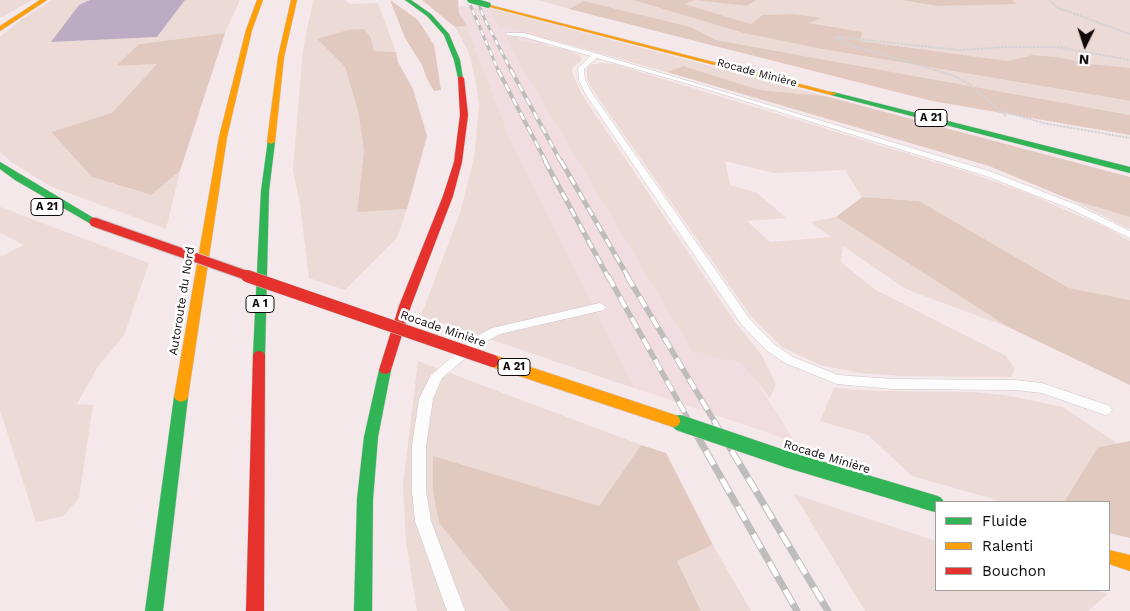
<!DOCTYPE html>
<meta charset="utf-8">
<style>
body{margin:0}
#map{position:relative;width:1130px;height:611px;overflow:hidden;background:#f4e8eb;font-family:"Work Sans",sans-serif}
canvas{display:block}
.legend{position:absolute;left:935px;top:501px;width:175px;height:90px;box-sizing:border-box;background:#fff;border:1px solid #9f9d9d;margin:0;padding:6px 9px;list-style:none;font-size:15px;color:#10090b}
.legend li{display:flex;align-items:center;gap:10px;height:25px}
.legend b{width:25px;border:1px solid #9f9d9d}
.north{position:absolute;left:1060px;top:20px;width:50px;height:50px;-webkit-text-stroke:4px #fff;paint-order:stroke;rotate:184deg;font-size:14px;font-weight:700;line-height:20px;text-align:center;color:#10090b}
.north::after{content:'';display:block;margin:auto;width:18px;height:22px;background:#10090b;clip-path:polygon(50% 0,100% 100%,50% 72%,0 100%)}
</style>
<div id="map">
<canvas width="1130" height="611"></canvas>
<ul class="legend">
<li><b style="height:6px;background:#30b455"></b>Fluide</li>
<li><b style="height:6px;background:#ff9f0a"></b>Ralenti</li>
<li><b style="height:6px;background:#e5322d"></b>Bouchon</li>
</ul>
<div class="north">N</div>
</div>
<script>
const context = document.querySelector('canvas').getContext('2d');
context.lineJoin = 'round';
function fill(path, color) { context.fillStyle = color; context.fill(path, 'evenodd'); }
const toPath = rows => new Path2D(rows.map(r => 'M' + r).join(''));
function strokePath(path, color, width, dash) { context.strokeStyle = color; context.lineWidth = width; context.lineCap = dash ? 'butt' : 'round'; context.setLineDash(dash || []); context.stroke(path); }
function label(font, color, halo, rows, align = 'center') {
  context.font = font + ' "Work Sans",sans-serif'; context.lineWidth = 5; context.setLineDash([]); context.textBaseline = 'middle'; context.strokeStyle = halo; context.fillStyle = color; for (const [text, x, y, turn = 0] of rows) {
    context.save(); context.translate(x, y); context.rotate((+turn || 0) * Math.PI / 180); context.textAlign = isNaN(turn) ? turn : align; if (halo) context.strokeText(text, 0, 0); context.fillText(text, 0, 0); context.restore();
  }
}
fill(toPath([
 [460,6,489,8,519,30,558,41,544,46,795,442,549,359,510,139,467,26,459,13]
]), '#f1dce2');
fill(toPath([
 [0,0,32,0,0,18],
 [52,0,90,0,79,5,52,42,157,37,185,0,240,0,225,33,139,44,117,66,157,64,112,114,51,132,92,177,140,192,151,195,180,171,166,229,50,186,13,163,0,152,0,37,22,19],
 [313,0,345,0,350,4,378,3,396,52,374,51,371,38,317,39,345,67,358,111,364,151,357,211,407,209,397,238,345,290,309,278,300,204,293,170,303,50],
 [539,0,633,0,743,33,822,49,1130,101,1130,115,716,40,691,27,584,1,569,9],
 [695,0,746,6,757,0,900,0,937,6,1016,3,1012,0,1130,0,1130,68,1092,64,1057,57,1032,55,1008,61,861,41,862,32,808,23,820,18,751,24,683,4],
 [489,8,825,96,760,90,683,66,667,72,510,28,499,28],
 [467,26,510,139,634,388,421,316,460,213,474,158,479,105,476,83,469,53,455,27],
 [516,36,519,40,568,50,581,57,581,61,573,67,572,72,582,95,735,322,761,354,776,384,770,398,742,363,693,352,512,50,506,37],
 [601,63,614,64,967,172,1029,194,1107,228,1130,241,1130,300,1069,288,919,201,862,197,845,170,774,173,725,161,730,185,757,193,786,218,747,221,770,242,831,237,811,222,836,217,1008,327,906,289,843,246,841,262,874,289,1006,356,1015,369,1011,377,902,376,859,373,820,365,782,347,750,315,595,93,587,80,587,69,590,65],
 [1069,199,1130,217,1130,229],
 [0,207,149,263,124,335,97,368,77,404,93,405,79,498,63,516,36,522,0,410,0,255,2,256,24,245,0,233],
 [418,361,641,445,599,506,433,457,439,523,510,611,417,611,406,541,403,485],
 [834,388,877,391,974,392,1010,396,1063,407,1117,443,1098,447,1064,502,1004,502,912,476,868,435,820,421],
 [794,494,936,541,936,590,1095,590,1108,594,1088,611,865,611],
 [713,545,751,611,701,611,677,561]
]), '#ecdad6');
fill(toPath([
 [390,0,418,20,434,45,441,90,434,91,427,79,422,65,405,38],
 [422,0,458,0,459,13,467,26,455,27],
 [633,0,757,0,746,6,695,0,684,4,751,24,763,15,793,14,821,18,809,23,862,32,861,41,1008,61,1032,55,1057,57,1092,64,1130,68,1130,101,822,49,743,33],
 [900,0,1012,0,1017,4,937,6],
 [584,1,691,27,716,40,1130,115,1130,135,932,101,569,9],
 [364,29,371,38,374,51,396,52,398,62,413,89,427,136,407,209,357,212,364,151,358,111,345,67,317,39,348,30],
 [225,33,180,171,151,195,92,177,51,132,112,113,157,64,116,66,139,44],
 [683,66,760,90,825,96,1130,177,1130,217,1069,199,989,166,667,72],
 [862,197,919,201,1069,288,1130,300,1130,385,1008,327,836,217],
 [1130,441,1130,538,1109,533,1109,502,1064,502,1098,447],
 [641,445,666,453,713,545,677,561,701,611,510,611,439,523,433,491,433,456,599,506]
]), '#e1c9c0');
fill(toPath([
 [90,0,185,0,157,37,51,42,79,5]
]), '#bbacc3');
const lane = toPath([
 [506,33,524,33,598,54,992,172,1077,205,1130,231,1130,238,1071,209,986,176,706,89,597,58,584,69,585,80,592,93,749,318,774,344,793,357,838,375,892,379,1015,380,1042,383,1110,406,1112,410,1110,414,1105,415,1042,393,1015,390,892,389,837,384,785,363,766,350,741,324,585,93,579,80,578,68,591,56,524,37,506,35,506,33],
 [600,303,606,307,604,310,500,334,483,343,442,378,433,399,426,446,426,491,431,521,465,611,447,611,415,521,412,491,412,446,419,399,431,375,475,337,492,328,600,303]
]);
const fast = toPath([
 [405,0,411,0,431,14,449,34,460,60,463,79,458,78,454,60,444,35,427,16,405,0],
 [833,92,1130,167,1130,173,831,95,831,93,833,92],
 [268,140,275,142,269,191,265,355,263,358,259,359,255,358,253,355,261,191,268,140],
 [0,162,97,220,99,222,97,224,91,224,15,180,0,169,0,162],
 [385,366,389,367,391,370,378,437,373,499,372,611,354,611,357,499,364,437,379,370,381,367,385,366],
 [181,392,186,394,188,397,163,611,145,611,174,397,176,394,181,392]
]);
const slow = toPath([
 [40,0,47,0,0,31,0,26,40,0],
 [257,0,263,0,252,30,227,137,188,397,186,400,181,402,176,400,174,397,219,137,246,30,257,0],
 [291,0,297,0,284,57,275,142,271,144,267,142,278,57,291,0],
 [486,4,835,93,837,94,831,95,486,6,486,4],
 [1109,550,1130,555,1130,571,1109,564,1109,550]
]);
const jam = toPath([
 [461,76,464,78,468,115,462,162,453,196,411,306,391,370,389,373,385,374,381,373,379,370,399,306,443,196,454,162,460,115,458,78,461,76],
 [259,351,263,352,265,355,264,611,246,611,253,355,255,352,259,351]
]);
strokePath(lane, '#cfc6c8', 1);
strokePath(fast, '#cfc6c8', 1);
strokePath(slow, '#cfc6c8', 1);
strokePath(jam, '#cfc6c8', 1);
strokePath(toPath([
 [1049,0,1058,8,1130,34],
 [999,110,1043,123,1130,138],
 [1006,116,969,84,952,75,843,43,836,37,960,50,1005,47,1058,47,1130,60]
]), '#d5d2d3', 2, [2.5, 1]);
fill(lane, '#fdfcfc');
fill(fast, '#30b455');
fill(slow, '#ff9f0a');
fill(jam, '#e5322d');
const railFar4 = toPath([
 [468,0,499,72],
 [477,0,485,20,512,72]
]);
const railFar3 = toPath([
 [498,70,546,162],
 [511,70,561,162]
]);
const railFar2 = toPath([
 [545,161,608,277],
 [561,161,628,277]
]);
const railFar1 = toPath([
 [608,276,691,424],
 [627,276,716,424]
]);
const rail = toPath([
 [690,423,797,611],
 [715,423,828,611]
]);
strokePath(railFar4, '#bfbcbd', 3);
strokePath(railFar3, '#bfbcbd', 4);
strokePath(railFar2, '#bfbcbd', 5);
strokePath(railFar1, '#bfbcbd', 5.5);
strokePath(rail, '#bfbcbd', 7);
strokePath(railFar4, '#fff', 2, [5.5]);
strokePath(railFar3, '#fff', 2.5, [8]);
strokePath(railFar2, '#fff', 3, [9]);
strokePath(railFar1, '#fff', 4, [12]);
strokePath(rail, '#fff', 5, [16]);
const fastBridgeFar2 = toPath([
 [470,0,488,5]
]);
const fastBridgeFar1 = toPath([
 [674,421,684,424]
]);
const fastBridge = toPath([
 [680,423,786,459,936,504]
]);
const slowBridge = toPath([
 [493,361,674,421]
]);
const jamBridgeFar1 = toPath([
 [94,222,251,277]
]);
const jamBridge = toPath([
 [247,276,493,361]
]);
strokePath(fastBridgeFar2, '#cfc6c8', 6, []);
strokePath(fastBridgeFar1, '#cfc6c8', 13, []);
strokePath(fastBridge, '#cfc6c8', 17, []);
strokePath(slowBridge, '#cfc6c8', 13, []);
strokePath(jamBridgeFar1, '#cfc6c8', 11, []);
strokePath(jamBridge, '#cfc6c8', 13, []);
strokePath(fastBridgeFar2, '#30b455', 5.5);
strokePath(fastBridgeFar1, '#30b455', 12);
strokePath(fastBridge, '#30b455', 16);
strokePath(slowBridge, '#ff9f0a', 12);
strokePath(jamBridgeFar1, '#e5322d', 9);
strokePath(jamBridge, '#e5322d', 12);
label('11px', '#10090b', '#fff', [
 ["Rocade Minière",757,73,15]
]);
for (const [x, y, w] of [
 [931,118,32],
 [47,207,32],
 [260,304,28],
 [514,367,32]
]) { const box = new Path2D(); box.roundRect(x - w / 2, y - 8.5, w, 17, 4); context.fillStyle = '#fff'; context.fill(box); strokePath(box, '#10090b', 1); }
label('bold 11px', '#10090b', null, [
 ["A 21",931,118],
 ["A 21",47,207],
 ["A 1",260,304],
 ["A 21",514,367]
]);
label('12px', '#10090b', '#fff', [
 ["Autoroute du Nord",182,301,-81],
 ["Rocade Minière",443,329,19],
 ["Rocade Minière",827,457,17]
]);
</script>
